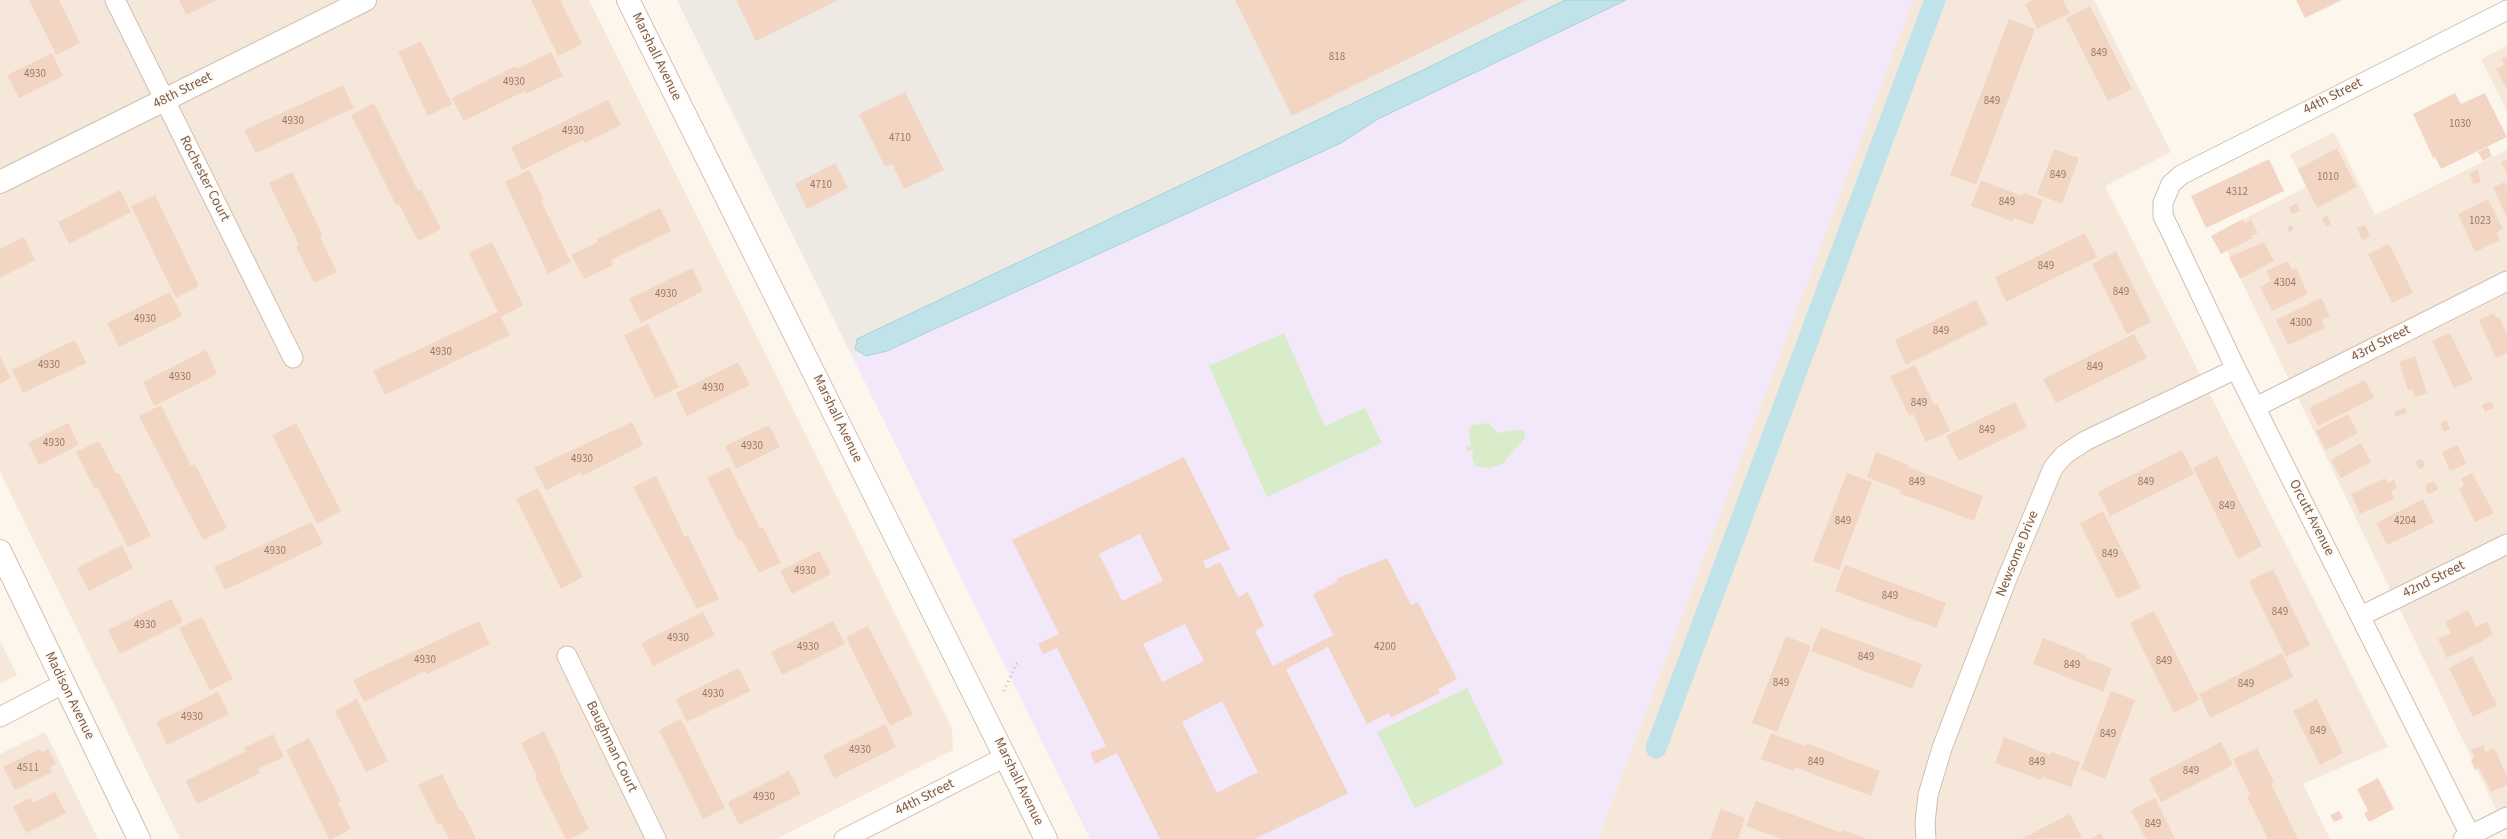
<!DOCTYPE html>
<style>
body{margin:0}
canvas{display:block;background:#fdf6ec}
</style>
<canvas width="2507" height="839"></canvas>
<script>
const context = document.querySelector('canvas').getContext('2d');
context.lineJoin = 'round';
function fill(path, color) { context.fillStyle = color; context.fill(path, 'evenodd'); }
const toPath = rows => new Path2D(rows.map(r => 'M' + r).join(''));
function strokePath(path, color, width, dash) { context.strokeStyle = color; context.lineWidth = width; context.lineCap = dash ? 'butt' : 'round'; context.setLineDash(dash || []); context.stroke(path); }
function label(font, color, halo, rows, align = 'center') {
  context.font = font + ' "Source Sans 3",sans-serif'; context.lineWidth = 4; context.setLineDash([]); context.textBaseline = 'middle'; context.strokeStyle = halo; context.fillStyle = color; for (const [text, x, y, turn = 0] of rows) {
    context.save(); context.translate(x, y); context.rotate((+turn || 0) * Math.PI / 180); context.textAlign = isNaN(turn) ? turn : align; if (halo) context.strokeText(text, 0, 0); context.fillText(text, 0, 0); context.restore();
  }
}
fill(toPath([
 [0,0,589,0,952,728,953,750,776,839,180,839,0,472],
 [1913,0,2094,0,2171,152,2105,186,2388,747,2303,784,2330,839,1598,839],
 [2507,46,2507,111,2481,59],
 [2334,132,2375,215,2507,150,2507,832,2218,232,2306,187,2290,154],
 [0,641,17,675,0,684],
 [45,732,98,839,0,839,0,754]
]), '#f5e8da');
fill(toPath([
 [677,0,1581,0,1267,158,852,356]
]), '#efe9e4');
fill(toPath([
 [1581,0,1913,0,1598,839,1090,839,852,356,1267,158]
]), '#f3e8fa');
fill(toPath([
 [1284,333,1325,426,1365,408,1382,443,1267,497,1209,366],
 [1489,423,1497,433,1522,429,1525,432,1524,439,1502,464,1489,468,1475,466,1472,457,1473,450,1467,451,1466,446,1471,445,1469,429,1472,425],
 [1467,688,1504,764,1415,808,1377,732]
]), '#d8ecc9');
const water = toPath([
 [1565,0,1626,0,1378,119,1341,143,917,337,887,351,866,356,855,349,857,339,1425,69,1565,0]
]);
fill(water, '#bfe3e8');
strokePath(water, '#a5d3da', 1);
strokePath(toPath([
 [1656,748,1935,0]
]), '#bfe3e8', 21);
fill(toPath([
 [29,0,59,0,80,43,56,55],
 [179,0,217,0,186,15],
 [531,0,560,0,582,44,558,56],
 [736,0,838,0,756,41],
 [1235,0,1527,0,1292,116],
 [2033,0,2063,0,2070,13,2037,29,2025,4],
 [2296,0,2342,0,2305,18],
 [2090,6,2132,89,2108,101,2066,18],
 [2009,19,2035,29,1976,185,1950,175],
 [421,41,452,104,428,116,398,52],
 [551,52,563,76,526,94,525,91,464,121,452,98,516,66,517,69],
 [52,53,63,76,19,98,7,75],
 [2507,56,2507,90,2496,69,2504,65,2502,59],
 [343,85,354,108,256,153,244,130],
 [905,92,944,170,904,189,892,164,885,167,859,114],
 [2455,93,2461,104,2485,93,2507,137,2441,169,2435,157,2433,158,2413,114],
 [608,100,621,125,585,143,583,140,522,170,511,147],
 [374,103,418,191,421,189,441,229,418,241,399,204,396,205,351,115],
 [2488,147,2492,156,2483,161,2478,152],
 [2337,148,2357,187,2317,208,2298,169],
 [2054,149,2079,158,2062,204,2037,194],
 [2269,159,2284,191,2206,228,2191,196],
 [2507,159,2507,173,2501,162],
 [835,163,848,188,807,209,795,184],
 [529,170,544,200,541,201,571,262,548,274,505,182],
 [2478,170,2481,182,2473,184,2470,173],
 [292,172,323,236,320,237,337,272,314,283,296,247,299,245,269,183],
 [1981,180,2022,196,2024,193,2043,200,2033,225,2014,218,2012,221,1971,206],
 [2505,182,2507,187,2507,218,2493,187],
 [120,190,131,212,69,244,58,222],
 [155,195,199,286,176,298,131,206],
 [2488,199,2503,229,2496,233,2500,240,2475,252,2458,214],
 [2297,203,2300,211,2292,214,2289,207],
 [660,208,671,231,611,260,613,265,584,279,571,255,598,242,597,239],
 [2327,215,2331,224,2326,227,2322,218],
 [2243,219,2245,223,2251,220,2258,233,2251,236,2253,238,2221,254,2211,236],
 [2291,225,2294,229,2289,232,2287,228],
 [2365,225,2370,236,2362,240,2357,228],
 [2085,233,2097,257,2006,302,1995,277],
 [24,237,35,260,0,278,0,249],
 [492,242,523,305,501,317,510,335,385,395,373,371,498,312,469,253],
 [2264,242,2274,261,2240,279,2229,257],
 [2389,244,2413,293,2392,303,2368,254],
 [2116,251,2151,322,2127,334,2092,264],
 [2288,261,2292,270,2296,268,2308,294,2272,311,2260,287,2271,281,2266,271],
 [692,268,703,291,641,323,629,299],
 [170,292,182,316,119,347,107,323],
 [2321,298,2330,316,2322,320,2325,328,2288,345,2276,320],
 [1976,300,1988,324,1906,365,1895,340],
 [2494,313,2496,318,2499,317,2507,334,2507,353,2496,358,2479,320],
 [648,324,679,387,655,399,624,335],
 [2450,333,2473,380,2454,388,2432,341],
 [2134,334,2147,358,2056,403,2043,379],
 [75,340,86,363,23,393,12,370],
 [206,350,217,374,154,406,143,382],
 [0,356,11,378,0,384],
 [2415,356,2427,393,2415,397,2412,389,2408,390,2399,362],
 [738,362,750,385,687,416,676,393],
 [1915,365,1934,405,1937,403,1950,431,1926,442,1913,414,1909,416,1890,376],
 [2365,380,2374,398,2318,426,2309,408],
 [2491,401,2494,408,2485,412,2482,405],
 [2015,402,2027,427,1959,461,1946,436],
 [161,405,191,466,195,464,227,528,203,540,139,416],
 [2405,408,2407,413,2396,417,2394,412],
 [2348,414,2358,433,2326,450,2316,431],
 [2446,420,2450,429,2444,432,2440,424],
 [632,422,643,445,582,476,580,473,546,490,534,468],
 [68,423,79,445,39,465,28,443],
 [296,423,341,511,317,524,272,435],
 [769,425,780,447,736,469,725,446],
 [99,441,116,474,119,473,151,536,128,547,97,487,94,488,76,452],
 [2361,443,2371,462,2341,478,2331,460],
 [2458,445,2466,464,2450,471,2442,452],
 [2182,450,2194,474,2110,516,2098,492],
 [1876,452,1909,465,1908,467,1983,496,1974,521,1899,493,1900,490,1867,477],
 [2217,456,2262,546,2238,559,2193,468],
 [1184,457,1230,549,1203,561,1206,569,1220,562,1238,597,1248,592,1264,626,1255,631,1273,666,1333,635,1313,594,1337,582,1336,579,1387,558,1411,605,1418,602,1457,679,1438,689,1440,693,1391,718,1389,713,1367,724,1328,647,1286,669,1348,793,1255,839,1160,839,1117,753,1095,764,1090,753,1106,746,1057,648,1043,654,1038,644,1059,634,1012,540],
 [1140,534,1163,581,1122,601,1099,554],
 [1185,624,1204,661,1162,682,1143,644],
 [1222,701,1258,772,1217,793,1182,722],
 [2422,459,2425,466,2419,469,2415,462],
 [729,467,760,528,763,527,781,563,759,573,741,539,739,542,707,478],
 [1847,473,1872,482,1839,570,1813,561],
 [2472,473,2494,513,2475,522,2459,489,2464,486,2461,479],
 [656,476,685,537,688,535,719,599,697,609,633,487],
 [2385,478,2387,483,2394,480,2397,488,2391,491,2394,499,2360,514,2351,494],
 [2434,481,2438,490,2428,494,2425,485],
 [538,488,583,577,561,589,516,499],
 [2423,499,2434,522,2387,545,2376,523],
 [2103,511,2141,588,2117,599,2080,523],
 [312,522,323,544,225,590,214,567],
 [122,545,133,568,89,591,77,568],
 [819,551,831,574,792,594,780,571],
 [1845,565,1946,603,1936,628,1835,591],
 [2273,569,2310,645,2286,657,2249,581],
 [171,599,183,622,120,654,108,630],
 [2468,610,2476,627,2487,622,2493,634,2483,640,2483,641,2447,658,2438,639,2451,633,2445,622],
 [2154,611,2199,700,2174,713,2130,623],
 [703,612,715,635,653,666,641,643],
 [202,617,233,679,210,690,179,628],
 [479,621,490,644,427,674,425,671,364,702,353,680],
 [833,621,845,644,782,675,771,652],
 [868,626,913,714,890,726,846,637],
 [1821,627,1922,664,1912,689,1811,651],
 [1786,636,1811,646,1777,732,1752,723],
 [2043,638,2086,655,2085,658,2112,668,2103,692,2033,664],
 [2282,653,2293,677,2210,718,2199,694],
 [2472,656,2497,705,2473,717,2449,668],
 [739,668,750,691,687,722,676,699],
 [2111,691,2135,700,2105,779,2081,769],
 [218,692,229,714,167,745,156,722],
 [357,699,388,761,366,772,335,711],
 [2317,699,2343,753,2320,765,2293,711],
 [681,719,725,808,703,819,659,730],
 [885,724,896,747,834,778,823,755],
 [544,731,561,767,559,768,589,829,570,839,566,839,535,778,537,776,521,743],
 [1771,733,1805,746,1806,743,1880,771,1871,796,1795,767,1794,771,1761,759],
 [273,734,284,757,258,769,260,773,197,804,186,781,246,751,244,748],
 [2004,737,2050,755,2051,752,2080,762,2071,787,2042,777,2041,780,1995,763],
 [309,738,341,801,338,803,351,829,332,839,329,839,286,750],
 [2221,742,2233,765,2161,802,2149,779],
 [2483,745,2486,752,2494,748,2507,776,2507,785,2491,792,2479,768,2475,770,2471,760,2475,758,2471,750],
 [2257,748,2274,782,2271,784,2298,839,2268,839,2247,797,2250,795,2233,759],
 [40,749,42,752,48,749,56,764,50,767,52,772,15,790,3,767],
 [789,771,801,794,739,825,728,802],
 [442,774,460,811,462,810,476,839,449,839,441,823,438,825,418,785],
 [2378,778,2394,809,2369,822,2364,813,2368,811,2357,789],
 [55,792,66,813,26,833,13,807,30,798,33,803],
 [2155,798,2175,839,2146,839,2131,810],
 [1756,801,1842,833,1843,830,1867,839,1782,839,1746,826],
 [1721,809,1745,818,1738,839,1710,839],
 [2339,811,2343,818,2334,822,2330,815],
 [2070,814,2082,838,2021,839],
 [2101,833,2104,839,2090,839]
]), '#f3d5c3');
const minor = toPath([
 [115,0,293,358],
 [2256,407,2507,281],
 [2361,616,2507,544],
 [567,656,656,839],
 [0,717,63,684],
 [844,839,1005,757],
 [1926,839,1925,823,1928,795,1942,748,2006,581,2053,468,2064,455,2085,441,2236,369],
 [2463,839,2507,817],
 [2472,839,2236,369,2169,228,2163,216,2163,203,2171,184,2181,175,2507,10]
]);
const tertiary = toPath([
 [628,0,1046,839],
 [0,182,365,0],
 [0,551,139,839]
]);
strokePath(minor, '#d1beb0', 21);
strokePath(tertiary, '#d1beb0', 24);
strokePath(toPath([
 [1004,691,1016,664,1019,662]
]), '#d9b8a5', 3, [1, 4]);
strokePath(minor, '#fff', 19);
strokePath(tertiary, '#fff', 22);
label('11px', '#987a6a', null, [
 ["849",2099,54],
 ["818",1337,58],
 ["4930",35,75],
 ["4930",514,83],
 ["849",1992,102],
 ["4930",293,122],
 ["1030",2460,125],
 ["4930",573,132],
 ["4710",900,139],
 ["849",2058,176],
 ["1010",2328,178],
 ["4710",821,186],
 ["4312",2237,193],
 ["849",2007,203],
 ["1023",2480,222],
 ["849",2046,267],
 ["4304",2285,284],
 ["849",2121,293],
 ["4930",666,295],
 ["4930",145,320],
 ["4300",2301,324],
 ["849",1941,332],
 ["4930",441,353],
 ["4930",49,366],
 ["849",2095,368],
 ["4930",180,378],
 ["4930",713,389],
 ["849",1919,404],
 ["849",1987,431],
 ["4930",54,444],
 ["4930",752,447],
 ["4930",582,460],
 ["849",1917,483],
 ["849",2146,483],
 ["849",2227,507],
 ["849",1843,522],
 ["4204",2405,522],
 ["4930",275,552],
 ["849",2110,555],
 ["4930",805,572],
 ["849",1890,597],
 ["849",2280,613],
 ["4930",145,626],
 ["4930",678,639],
 ["4930",808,648],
 ["4200",1385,648],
 ["849",1866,658],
 ["4930",425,661],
 ["849",2164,662],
 ["849",2072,666],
 ["849",1781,684],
 ["849",2246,685],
 ["4930",713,695],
 ["4930",192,718],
 ["849",2318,732],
 ["849",2108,735],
 ["4930",860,751],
 ["849",1816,763],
 ["849",2037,763],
 ["4511",28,769],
 ["849",2191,772],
 ["4930",764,798],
 ["849",2153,825]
]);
label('14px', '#7a5c4d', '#fffaf3', [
 ["Marshall Avenue",656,57,64],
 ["48th Street",183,91,-27],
 ["44th Street",2333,97,-27],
 ["Rochester Court",204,179,63],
 ["43rd Street",2381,344,-27],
 ["Marshall Avenue",837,419,64],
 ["Orcutt Avenue",2311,518,63],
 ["Newsome Drive",2018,554,-68],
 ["42nd Street",2434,580,-26],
 ["Madison Avenue",69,696,64],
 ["Baughman Court",611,747,64],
 ["Marshall Avenue",1018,782,64],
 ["44th Street",925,798,-27]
]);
</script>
